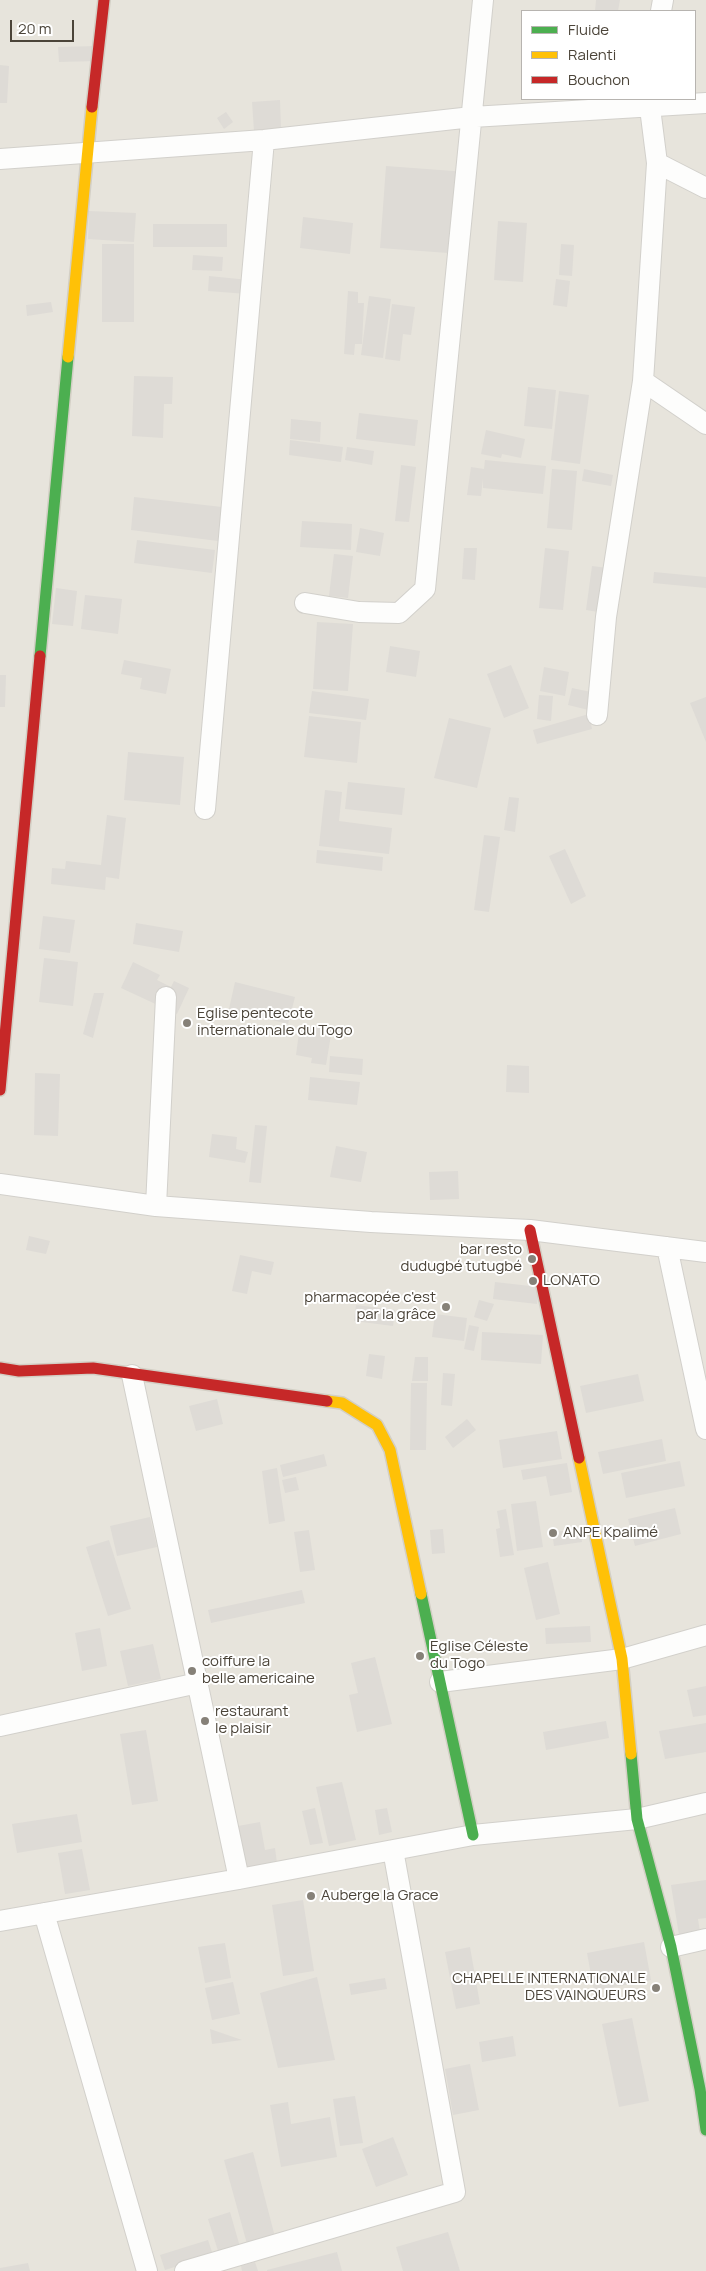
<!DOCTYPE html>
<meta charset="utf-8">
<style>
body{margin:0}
#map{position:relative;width:706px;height:2271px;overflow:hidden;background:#f4f2ee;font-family:Manrope,sans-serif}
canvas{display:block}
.legend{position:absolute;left:521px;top:10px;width:175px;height:90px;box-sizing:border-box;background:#fff;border:1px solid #b7b4b0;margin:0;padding:6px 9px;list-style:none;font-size:15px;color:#4b4439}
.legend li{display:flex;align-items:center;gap:10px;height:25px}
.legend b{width:25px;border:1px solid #b7b4b0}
.scale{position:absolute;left:10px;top:20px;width:64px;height:22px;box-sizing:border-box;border:2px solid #4b4439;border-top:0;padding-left:6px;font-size:15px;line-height:18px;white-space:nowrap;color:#4b4439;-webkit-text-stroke:4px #fff;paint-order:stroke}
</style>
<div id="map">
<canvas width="706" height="2271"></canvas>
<ul class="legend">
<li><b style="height:6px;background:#4caf50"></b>Fluide</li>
<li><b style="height:6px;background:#ffc107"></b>Ralenti</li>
<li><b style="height:6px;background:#c62828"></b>Bouchon</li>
</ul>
<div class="scale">20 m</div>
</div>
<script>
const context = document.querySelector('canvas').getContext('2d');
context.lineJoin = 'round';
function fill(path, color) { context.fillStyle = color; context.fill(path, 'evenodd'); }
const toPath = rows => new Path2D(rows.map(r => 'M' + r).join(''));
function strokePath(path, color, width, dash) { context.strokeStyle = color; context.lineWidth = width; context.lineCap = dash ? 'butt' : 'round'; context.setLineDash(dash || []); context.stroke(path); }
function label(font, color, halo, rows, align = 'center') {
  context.font = font + ' Manrope,sans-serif'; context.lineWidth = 4; context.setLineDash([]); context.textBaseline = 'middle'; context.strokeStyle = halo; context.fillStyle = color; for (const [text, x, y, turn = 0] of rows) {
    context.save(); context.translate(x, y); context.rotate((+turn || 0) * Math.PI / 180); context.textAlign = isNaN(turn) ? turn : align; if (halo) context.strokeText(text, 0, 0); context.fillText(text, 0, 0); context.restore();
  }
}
fill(toPath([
 [0,0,706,0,706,2271,0,2271],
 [522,11,695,11,695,99,522,99]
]), '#e7e4dc');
fill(toPath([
 [596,0,620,0,618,11,595,11],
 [96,46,97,61,59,62,58,47],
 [0,65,9,66,7,103,0,103],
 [280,100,281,129,254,131,252,102],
 [226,112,233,122,224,129,217,118],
 [386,166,467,172,462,254,380,248],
 [89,211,136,213,134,242,88,239],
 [303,217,353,223,350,254,300,248],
 [498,221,527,223,523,282,494,280],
 [153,224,227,224,227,247,153,247],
 [102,244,134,244,134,322,102,322],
 [561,244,574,245,572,276,559,275],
 [193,255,223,257,222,271,192,270],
 [209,276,249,280,247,294,208,291],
 [556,279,570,281,567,307,553,305],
 [348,291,358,292,358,303,364,303,362,344,355,344,354,355,344,354],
 [369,296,391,299,383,358,361,355],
 [51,302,53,312,27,316,26,305],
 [392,304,415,307,411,335,403,334,400,361,385,359],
 [134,376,173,377,172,404,164,404,163,438,132,436],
 [528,387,556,390,552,429,524,426],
 [559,391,589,395,580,464,551,460],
 [359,413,418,420,415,446,356,439],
 [291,419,321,422,320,442,290,439],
 [486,430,525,439,521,458,502,454,501,458,481,454],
 [290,440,343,447,341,462,289,455],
 [347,447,374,451,372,465,345,460],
 [485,460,546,466,543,494,483,488,483,479,481,496,467,495,471,467,484,469],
 [401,465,416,467,409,522,395,521],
 [552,469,577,471,572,530,547,528],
 [584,469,613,475,611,486,582,481],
 [134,497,222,507,218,541,131,530],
 [302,521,352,524,351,550,300,547],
 [360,528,384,533,380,556,356,552],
 [137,540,215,550,212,573,134,563],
 [464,548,477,548,475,580,462,579],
 [545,548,569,551,563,610,539,608],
 [334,554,353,556,348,598,329,596],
 [592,566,616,569,610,614,586,610],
 [654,572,706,577,706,588,653,583],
 [56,588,77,591,73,626,52,624],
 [85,595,122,599,118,634,81,629],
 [317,622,353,624,348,691,313,689],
 [390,646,420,651,416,677,386,672],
 [124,660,171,669,166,694,140,689,142,678,121,674],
 [511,665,529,708,504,718,487,674],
 [544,667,569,672,565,696,540,691],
 [0,675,6,675,5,707,0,707],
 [572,688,605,695,601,713,568,705],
 [312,691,369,699,366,720,309,713],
 [539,695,553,696,551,721,537,719],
 [706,697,706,742,690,703],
 [589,714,592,729,537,744,533,730],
 [309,716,361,722,357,763,304,757],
 [449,718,491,728,477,788,434,778],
 [128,752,184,757,180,805,124,800],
 [348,782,405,788,402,815,345,809],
 [325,790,342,792,339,821,392,828,389,854,319,846],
 [509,797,519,798,515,832,504,830],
 [107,815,126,818,119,879,106,877,105,890,51,884,52,868,65,869,66,861,101,865],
 [484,835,500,837,489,912,474,910],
 [565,849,586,896,571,904,549,856],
 [317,850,383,857,382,871,316,863],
 [43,916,75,920,70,953,39,949],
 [136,923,183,931,179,952,133,944],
 [44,958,78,962,73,1006,39,1002],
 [133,962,160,975,157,980,171,987,174,981,189,988,177,1014,121,988],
 [235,982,295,997,288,1024,229,1009],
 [94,993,104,993,93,1038,83,1034],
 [300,1025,332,1029,326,1065,311,1063,312,1058,296,1055],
 [330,1056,363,1059,362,1075,329,1072],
 [507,1065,529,1066,529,1093,506,1092],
 [35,1073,60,1074,58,1136,34,1135],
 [310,1077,360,1082,357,1105,308,1100],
 [255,1125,267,1126,261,1183,249,1182],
 [212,1134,237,1137,236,1149,248,1152,245,1163,209,1157],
 [336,1146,367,1152,361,1182,330,1177],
 [458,1171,459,1199,430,1200,429,1172],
 [29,1236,50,1241,46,1254,26,1250],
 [240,1255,274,1262,271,1275,252,1271,247,1294,232,1291],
 [495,1282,539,1287,537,1304,493,1299],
 [479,1300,494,1304,487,1321,474,1317],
 [356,1305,395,1310,393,1326,354,1321],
 [435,1314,467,1318,464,1341,432,1337],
 [469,1325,479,1327,474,1351,464,1349],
 [482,1332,543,1335,541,1364,481,1360],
 [369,1354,385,1356,382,1379,366,1376],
 [415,1357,428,1357,428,1381,412,1381],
 [443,1373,455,1374,452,1406,441,1405],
 [638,1374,644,1401,586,1413,580,1386],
 [411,1383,427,1383,426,1450,410,1450],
 [217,1399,223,1424,196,1431,189,1406],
 [467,1419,476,1430,453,1448,445,1437],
 [557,1431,562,1459,503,1468,499,1440],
 [662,1439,666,1461,603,1474,598,1452],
 [324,1454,327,1466,283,1477,280,1465],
 [680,1461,685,1486,626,1498,621,1473],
 [567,1463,572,1492,550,1496,546,1476,523,1480,521,1470],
 [277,1468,285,1521,269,1524,262,1471],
 [296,1477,299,1490,285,1493,282,1480],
 [536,1501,543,1547,517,1551,511,1504],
 [675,1508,681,1534,635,1546,628,1519],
 [506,1509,514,1555,500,1557,496,1529,500,1528,497,1511],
 [150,1517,157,1547,117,1556,110,1526],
 [443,1529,445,1553,432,1554,430,1530],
 [580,1529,582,1542,554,1546,552,1532],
 [309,1530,315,1570,300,1572,294,1532],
 [109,1540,131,1609,108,1616,86,1547],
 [548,1562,560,1614,536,1620,524,1568],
 [302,1590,305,1603,211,1623,208,1610],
 [590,1626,591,1642,546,1644,545,1628],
 [100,1628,107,1666,82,1671,75,1633],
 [153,1644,161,1679,128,1686,120,1651],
 [375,1657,392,1724,357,1732,349,1695,358,1693,351,1663],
 [706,1686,706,1715,693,1717,687,1690],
 [606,1721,609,1738,546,1750,543,1732],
 [706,1723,706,1752,665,1759,659,1731],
 [146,1730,158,1801,132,1805,120,1734],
 [342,1782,356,1840,329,1846,316,1787],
 [315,1808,323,1843,310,1845,302,1811],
 [387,1808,392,1832,379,1835,375,1810],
 [77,1814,82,1842,17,1853,12,1824],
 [260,1822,265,1850,275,1848,277,1863,245,1868,238,1826],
 [82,1849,90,1890,65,1894,58,1853],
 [706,1880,706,1918,698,1919,700,1932,679,1935,671,1885],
 [303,1900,314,1971,283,1976,272,1905],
 [644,1942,651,1980,594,1991,587,1953],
 [225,1943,231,1978,205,1983,198,1947],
 [470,1947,480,2004,456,2009,445,1952],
 [317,1977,335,2060,278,2068,260,1993],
 [385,1978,387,1989,351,1995,349,1984],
 [233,1982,240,2014,212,2020,205,1988],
 [632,2018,649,2101,619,2107,602,2024],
 [210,2029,242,2040,212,2044],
 [513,2036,516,2056,482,2062,479,2042],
 [470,2064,479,2110,453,2115,445,2069],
 [355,2096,363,2143,340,2146,333,2099],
 [288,2102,291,2124,330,2117,337,2157,281,2167,270,2105],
 [393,2137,408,2175,376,2187,362,2149],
 [253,2152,275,2237,247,2244,224,2160],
 [230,2212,240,2247,219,2254,208,2219],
 [448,2232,460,2271,403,2271,396,2247],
 [208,2240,213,2255,165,2270,160,2255],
 [337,2252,342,2271,267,2271,267,2270],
 [255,2262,258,2271,242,2271,241,2266],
 [28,2263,30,2271,0,2271,0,2268]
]), '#dedbd6');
const street = toPath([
 [661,11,663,0],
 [0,159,264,140,472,117,706,103],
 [657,163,706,188],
 [643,381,706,424],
 [305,603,359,612,399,613,425,589,483,0],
 [597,715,606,617,643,381,657,163,650,108,651,99],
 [205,809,264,140],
 [0,1184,156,1206,371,1222,530,1230,706,1252],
 [156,1206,166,997],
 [667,1247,706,1429],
 [132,1375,239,1879],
 [440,1682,622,1659,706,1635],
 [0,1726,198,1683],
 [44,1913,147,2271],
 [0,1921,239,1879,473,1835,637,1819,706,1803],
 [671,1947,706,1939],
 [185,2271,455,2192,393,1850]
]);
const fast = toPath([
 [40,656,68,357],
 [421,1594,473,1835],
 [631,1754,637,1819,671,1947,700,2089,706,2130]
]);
const slow = toPath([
 [68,357,92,107],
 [327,1401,342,1403,377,1425,390,1450,421,1594],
 [579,1458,622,1659,631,1754]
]);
const jam = toPath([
 [92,107,104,0],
 [0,1090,40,656],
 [530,1230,579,1458],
 [0,1368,19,1371,93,1368,327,1401]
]);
strokePath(street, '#d2d0cb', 22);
strokePath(fast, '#d3cfc5', 14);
strokePath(slow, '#d3cfc5', 14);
strokePath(jam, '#d3cfc5', 14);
strokePath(street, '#fdfdfc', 20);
strokePath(fast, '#4caf50', 11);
strokePath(slow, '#ffc107', 11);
strokePath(jam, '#c62828', 11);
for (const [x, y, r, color] of [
 [187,1023,5,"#868178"],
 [532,1259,5,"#868178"],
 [533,1281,5,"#868178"],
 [446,1307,5,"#868178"],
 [553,1533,5,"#868178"],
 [420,1656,5,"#868178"],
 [192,1671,5,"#868178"],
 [205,1721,5,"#868178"],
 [311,1896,5,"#868178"],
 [656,1988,5,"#868178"]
]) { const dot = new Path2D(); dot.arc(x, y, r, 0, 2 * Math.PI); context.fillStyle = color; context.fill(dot); strokePath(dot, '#fff', 2); }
label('15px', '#4b4439', '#fff', [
 ["Eglise pentecote",197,1014],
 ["internationale du Togo",197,1031],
 ["bar resto",522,1250,"right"],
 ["dudugbé tutugbé",522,1267,"right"],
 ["LONATO",543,1281],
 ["pharmacopée c'est",436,1298,"right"],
 ["par la grâce",436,1315,"right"],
 ["ANPE Kpalimé",563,1533],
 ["Eglise Céleste",430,1647],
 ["du Togo",430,1664],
 ["coiffure la",202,1662],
 ["belle americaine",202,1679],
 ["restaurant",215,1712],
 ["le plaisir",215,1729],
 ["Auberge la Grace",321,1896],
 ["CHAPELLE INTERNATIONALE",646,1979,"right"],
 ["DES VAINQUEURS",646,1996,"right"]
], 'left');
</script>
